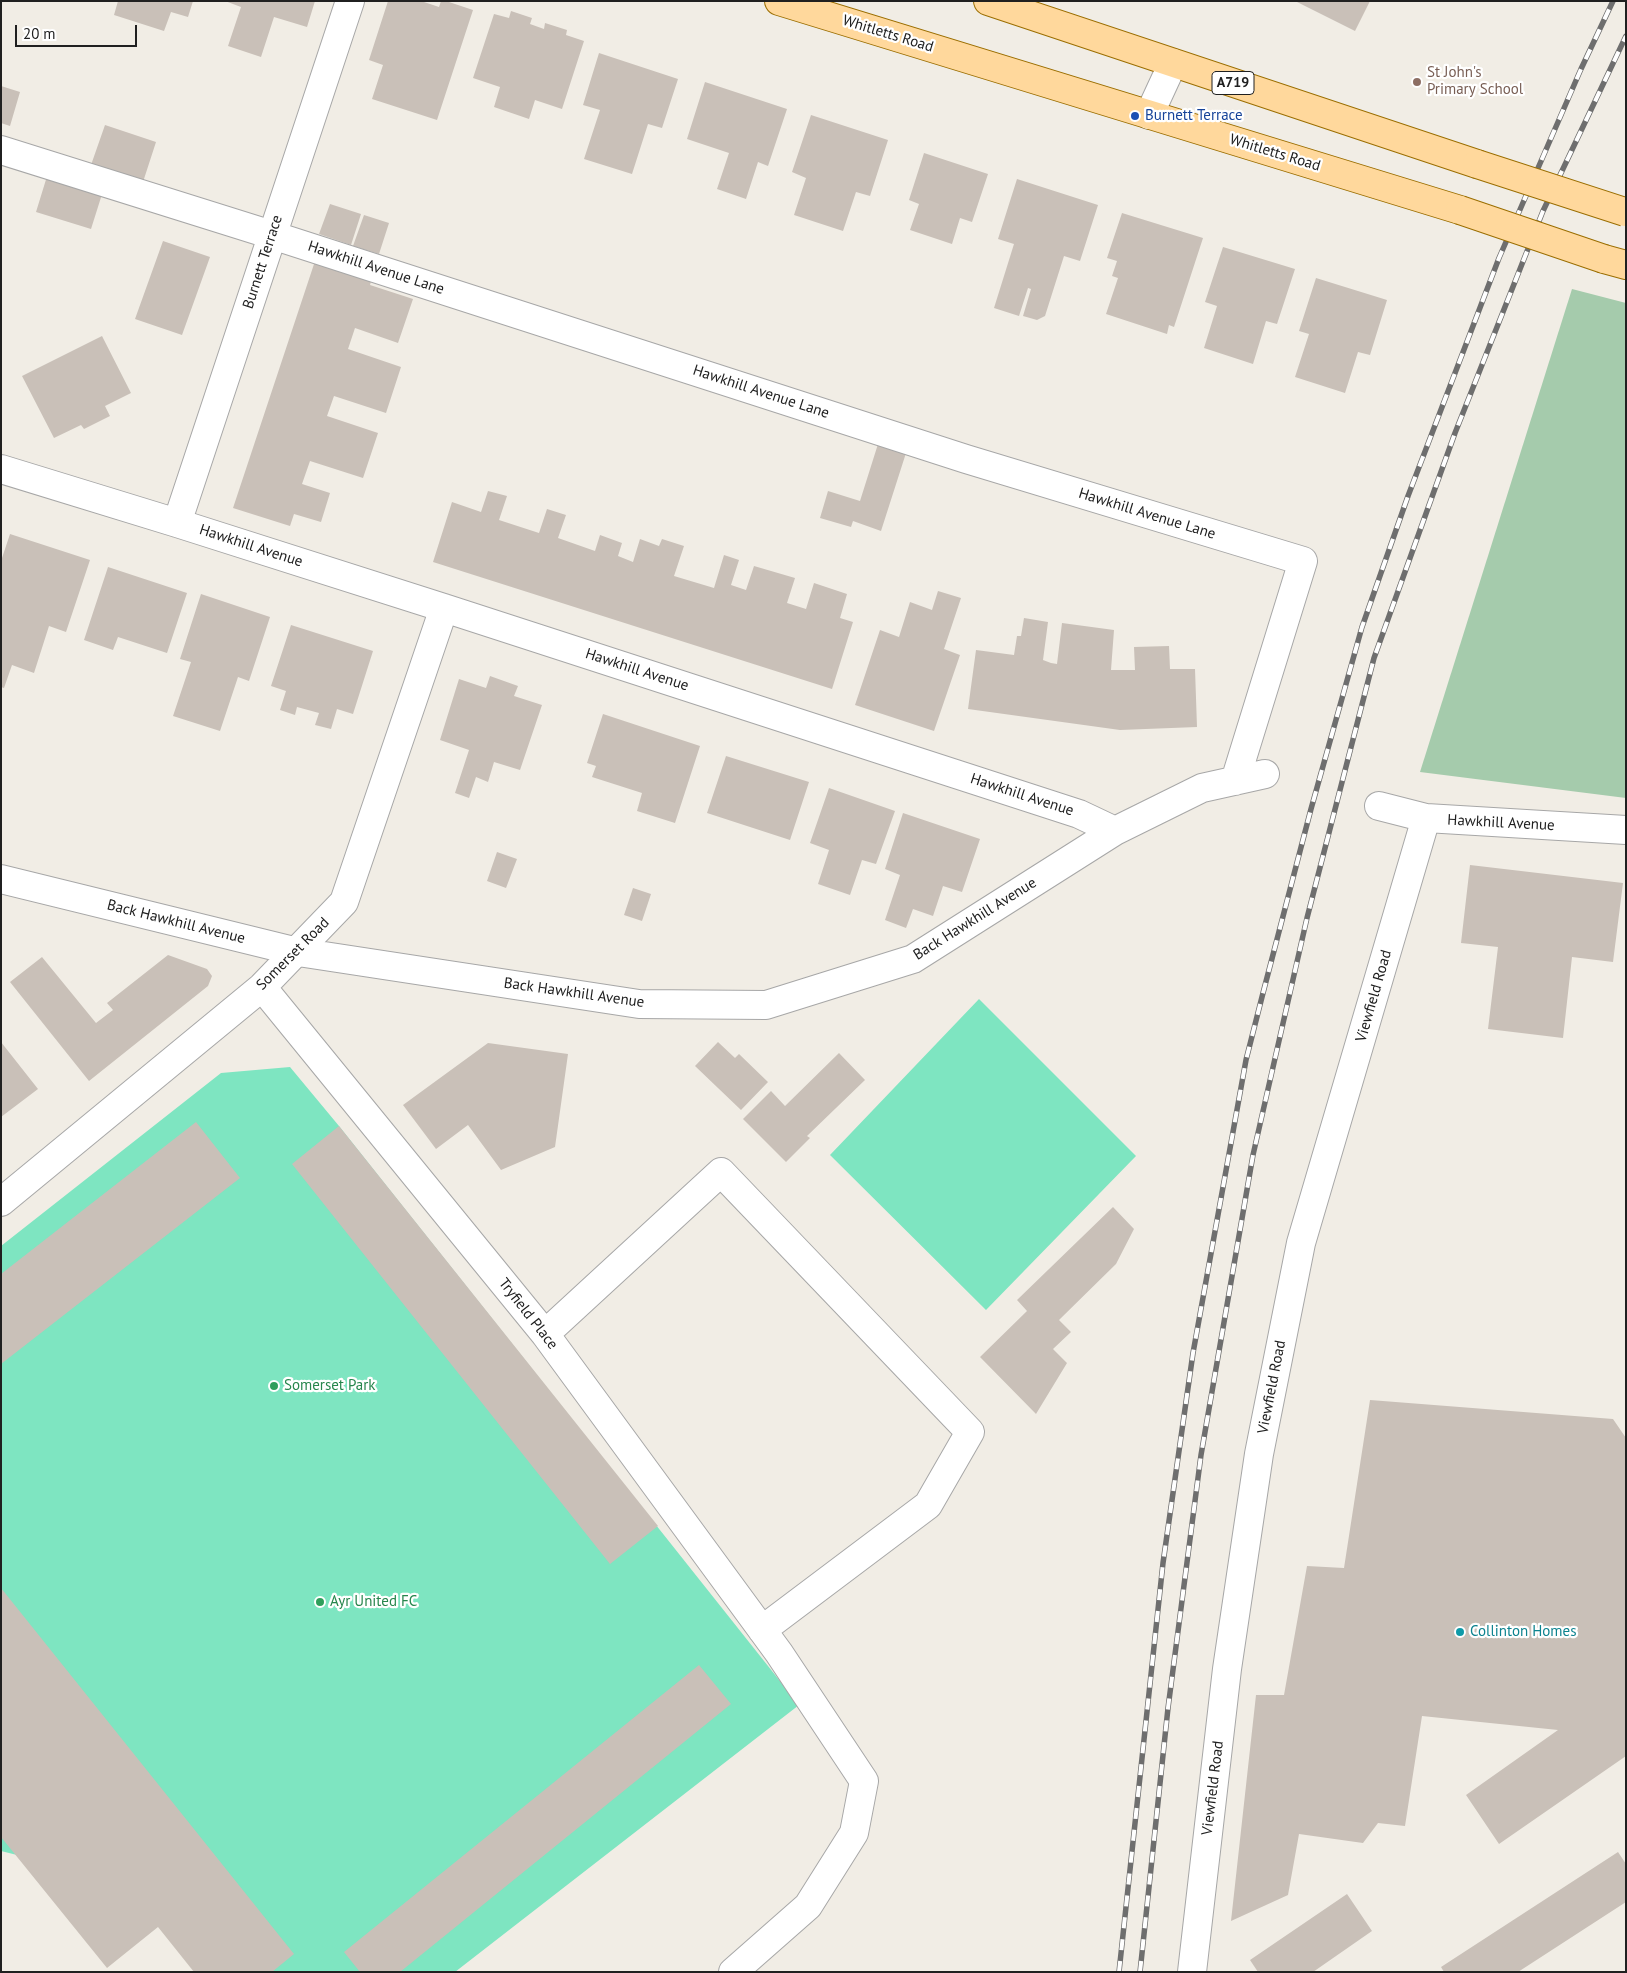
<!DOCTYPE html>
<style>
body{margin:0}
#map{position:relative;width:1627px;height:1973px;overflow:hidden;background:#f1ede5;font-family:"PT Sans",sans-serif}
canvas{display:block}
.frame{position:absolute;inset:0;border:2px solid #202020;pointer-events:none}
.scale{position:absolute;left:15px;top:25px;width:122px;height:22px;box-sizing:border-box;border:2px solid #202020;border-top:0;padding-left:6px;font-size:15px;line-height:18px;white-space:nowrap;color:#202020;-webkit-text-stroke:4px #fff;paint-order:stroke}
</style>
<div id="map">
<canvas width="1627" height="1973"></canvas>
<div class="frame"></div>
<div class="scale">20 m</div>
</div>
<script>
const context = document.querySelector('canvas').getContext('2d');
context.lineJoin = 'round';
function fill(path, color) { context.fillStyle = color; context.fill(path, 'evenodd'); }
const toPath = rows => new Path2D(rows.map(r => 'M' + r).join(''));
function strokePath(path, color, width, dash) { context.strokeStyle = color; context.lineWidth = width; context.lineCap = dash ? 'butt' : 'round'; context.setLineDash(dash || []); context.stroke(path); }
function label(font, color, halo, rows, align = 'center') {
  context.font = font + ' "PT Sans",sans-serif'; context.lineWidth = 4.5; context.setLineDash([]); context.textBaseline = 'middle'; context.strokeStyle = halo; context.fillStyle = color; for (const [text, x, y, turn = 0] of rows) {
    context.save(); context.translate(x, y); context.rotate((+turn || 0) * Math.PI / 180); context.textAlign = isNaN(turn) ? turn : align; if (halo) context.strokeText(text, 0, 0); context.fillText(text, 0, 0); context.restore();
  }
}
fill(toPath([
 [1572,289,1626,303,1626,798,1420,772]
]), '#a5cbac');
fill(toPath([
 [979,999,1136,1156,986,1310,830,1155],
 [290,1067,339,1126,799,1705,455,1972,226,1972,85,1872,1,1851,1,1246,221,1073]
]), '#7ee5c1');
fill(toPath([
 [118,1,193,1,188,17,171,12,164,31,114,15],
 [225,1,315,1,307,27,274,17,261,57,228,46,241,7],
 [388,1,421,1,439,7,441,1,446,1,473,10,437,120,372,99,383,65,369,60],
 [1295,1,1370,1,1355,31],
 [511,11,532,18,530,24,544,29,545,23,567,30,566,35,584,41,562,109,535,100,529,119,494,107,500,87,473,78,494,14,509,18],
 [599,53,678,79,662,128,648,124,632,174,584,159,600,110,583,105],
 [705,82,787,109,768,166,758,162,746,199,717,189,729,153,687,139],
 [1,86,20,92,10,126,1,123],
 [811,115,888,140,870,196,856,192,843,231,794,215,806,178,792,172],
 [105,125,156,142,143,182,91,165],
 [924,153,988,174,972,222,960,218,952,244,910,230,919,204,909,200],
 [48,173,103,191,91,229,36,212],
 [1017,179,1098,205,1080,261,1064,256,1045,316,1037,320,1023,316,1031,289,1028,288,1019,316,994,308,1014,244,998,239],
 [330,204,361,214,351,245,319,234],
 [1122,213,1203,238,1174,327,1169,325,1167,334,1106,314,1118,278,1112,276,1117,261,1107,258],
 [364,215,389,223,379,254,353,246],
 [163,241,210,257,182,335,135,319],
 [1223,247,1295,269,1277,324,1266,321,1253,364,1204,348,1217,306,1205,302],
 [317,255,373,274,370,285,413,299,398,343,355,328,348,349,401,367,386,413,334,396,327,416,378,433,363,478,310,461,302,484,330,493,321,522,294,514,290,526,233,508],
 [1316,278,1387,300,1370,355,1358,352,1345,393,1295,377,1309,334,1299,331],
 [102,336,131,393,105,406,110,416,84,429,81,425,54,438,22,376],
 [878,444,906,453,881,531,853,521,851,527,820,518,828,491,860,501],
 [488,491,507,496,499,520,539,533,547,509,566,515,558,538,595,551,600,535,622,543,618,556,633,562,640,539,659,546,662,539,684,546,674,576,714,588,724,555,739,560,731,585,746,590,754,566,795,578,787,603,806,609,814,583,847,594,840,618,853,622,832,689,433,562,452,502,481,512],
 [10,534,90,560,66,632,49,626,34,673,12,665,4,688,1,687,1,561],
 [108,567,187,593,167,653,118,637,113,650,84,640],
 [938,591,961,598,944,649,960,655,934,731,855,705,880,630,899,637,910,602,932,610],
 [201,594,270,617,249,681,238,677,220,731,173,716,191,662,180,659],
 [1024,618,1048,622,1043,660,1051,663,1057,664,1062,623,1114,630,1111,670,1135,670,1134,647,1169,646,1170,669,1195,669,1197,727,1120,730,968,709,976,650,1014,655,1017,636,1021,636],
 [291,625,373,651,353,714,337,709,331,729,315,725,319,713,297,707,295,715,280,710,286,691,271,686],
 [490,676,518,686,514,696,542,705,520,770,494,762,488,782,476,777,469,798,455,793,469,750,440,740,459,679,486,688],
 [603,714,700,746,675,823,637,811,642,793,592,777,596,766,587,763],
 [726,756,809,782,790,840,707,813],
 [829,788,895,811,876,864,862,860,850,895,818,884,829,850,810,843],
 [903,813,980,839,962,892,943,886,933,916,913,909,906,928,885,920,900,875,885,869],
 [497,852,517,859,506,888,487,881],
 [1470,865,1623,883,1613,962,1572,957,1563,1038,1488,1029,1498,947,1461,943],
 [633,888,651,894,642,921,624,915],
 [168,955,207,969,212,976,208,986,89,1081,10,982,42,957,96,1023,113,1010,107,1003],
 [1,1042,38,1089,1,1117],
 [718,1042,735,1058,739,1054,768,1082,741,1110,695,1066],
 [488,1043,568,1054,555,1147,501,1170,468,1125,436,1149,403,1105],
 [839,1053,865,1080,807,1136,810,1138,786,1162,743,1119,771,1091,785,1106],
 [196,1122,240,1178,1,1364,1,1274],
 [339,1126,658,1526,610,1564,292,1164],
 [1113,1207,1134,1229,1116,1264,1059,1320,1071,1332,1053,1349,1067,1363,1036,1414,980,1357,1027,1311,1017,1300],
 [1370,1400,1613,1419,1626,1438,1626,1756,1499,1844,1466,1795,1558,1730,1422,1716,1405,1826,1378,1823,1363,1843,1299,1834,1288,1895,1231,1921,1256,1695,1284,1695,1307,1566,1344,1568],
 [1,1588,294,1954,272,1972,194,1972,158,1927,107,1968,1,1837],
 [699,1665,731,1704,400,1972,360,1972,344,1952],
 [1618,1852,1626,1864,1626,1902,1518,1972,1444,1972,1441,1967],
 [1347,1894,1372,1931,1313,1972,1258,1972,1250,1960]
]), '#c9c0b8');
const minor = toPath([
 [1149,115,1173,63],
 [1,150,272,235,966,459,1303,561,1235,781],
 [1,469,177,523,444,608,1079,814,1115,831,1202,788,1265,774],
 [177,523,350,1],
 [1379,806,1426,818,1626,830],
 [1,879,298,952,639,1004,766,1005,913,959,1115,831],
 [262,987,545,1334,779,1653,864,1781,854,1833,808,1906,733,1972],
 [1,1202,262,987,344,902,444,608],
 [545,1334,721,1172,970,1432,928,1505,762,1630],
 [1192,1972,1227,1669,1259,1454,1301,1243,1426,818]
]);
const major = toPath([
 [779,1,1460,210],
 [988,1,1477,164],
 [1604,259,1626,265]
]);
strokePath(minor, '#a7a7a7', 30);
strokePath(major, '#9b6e00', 30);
strokePath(minor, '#fff', 28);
strokePath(major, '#ffd89c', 28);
const rail = toPath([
 [1119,1972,1163,1563,1193,1353,1246,1060,1263,993,1311,809,1362,627,1408,496,1499,258,1581,69,1613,1],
 [1140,1972,1168,1708,1201,1455,1253,1155,1307,918,1374,658,1455,433,1543,211,1626,36]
]);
strokePath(rail, '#6e6e6e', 5.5);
strokePath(rail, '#fff', 4, [11]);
const majorBridge = toPath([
 [1477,164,1625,212],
 [1460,210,1604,259]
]);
strokePath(majorBridge, '#9b6e00', 30, []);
strokePath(majorBridge, '#ffd89c', 28);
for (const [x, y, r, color] of [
 [1417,82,5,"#8d6e63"],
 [1135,116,5,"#1a4fb4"],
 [274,1386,5,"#2e9e5b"],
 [320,1602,5,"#2e9e5b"],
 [1460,1632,5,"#0f9aa8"]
]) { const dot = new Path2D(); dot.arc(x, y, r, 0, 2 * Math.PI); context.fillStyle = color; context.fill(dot); strokePath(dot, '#fff', 2); }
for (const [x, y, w] of [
 [1233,83,42]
]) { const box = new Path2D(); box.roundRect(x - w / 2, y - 11.5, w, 23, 4); context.fillStyle = '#fff'; context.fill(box); strokePath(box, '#202020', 1); }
label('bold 14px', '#202020', null, [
 ["A719",1233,83]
]);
label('15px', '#202020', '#fff', [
 ["Whitletts Road",888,34,17],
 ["Whitletts Road",1275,153,17],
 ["Burnett Terrace",263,262,-72],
 ["Hawkhill Avenue Lane",376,268,18],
 ["Hawkhill Avenue Lane",761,392,18],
 ["Hawkhill Avenue Lane",1147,514,17],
 ["Hawkhill Avenue",251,546,18],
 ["Hawkhill Avenue",637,670,18],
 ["Hawkhill Avenue",1022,795,18],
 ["Hawkhill Avenue",1501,823,3],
 ["Back Hawkhill Avenue",975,919,-32],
 ["Back Hawkhill Avenue",176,922,14],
 ["Somerset Road",293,954,-45],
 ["Back Hawkhill Avenue",574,993,8],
 ["Viewfield Road",1374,996,-74],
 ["Tryfield Place",528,1314,52],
 ["Viewfield Road",1272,1387,-79],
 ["Viewfield Road",1213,1788,-83]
]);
label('15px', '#785e54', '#fff', [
 ["St John's",1427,73],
 ["Primary School",1427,90]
], 'left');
label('15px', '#164399', '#fff', [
 ["Burnett Terrace",1145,116]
], 'left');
label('15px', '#27864d', '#fff', [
 ["Somerset Park",284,1386],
 ["Ayr United FC",330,1602]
], 'left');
label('15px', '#0d838f', '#fff', [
 ["Collinton Homes",1470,1632]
], 'left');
</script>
